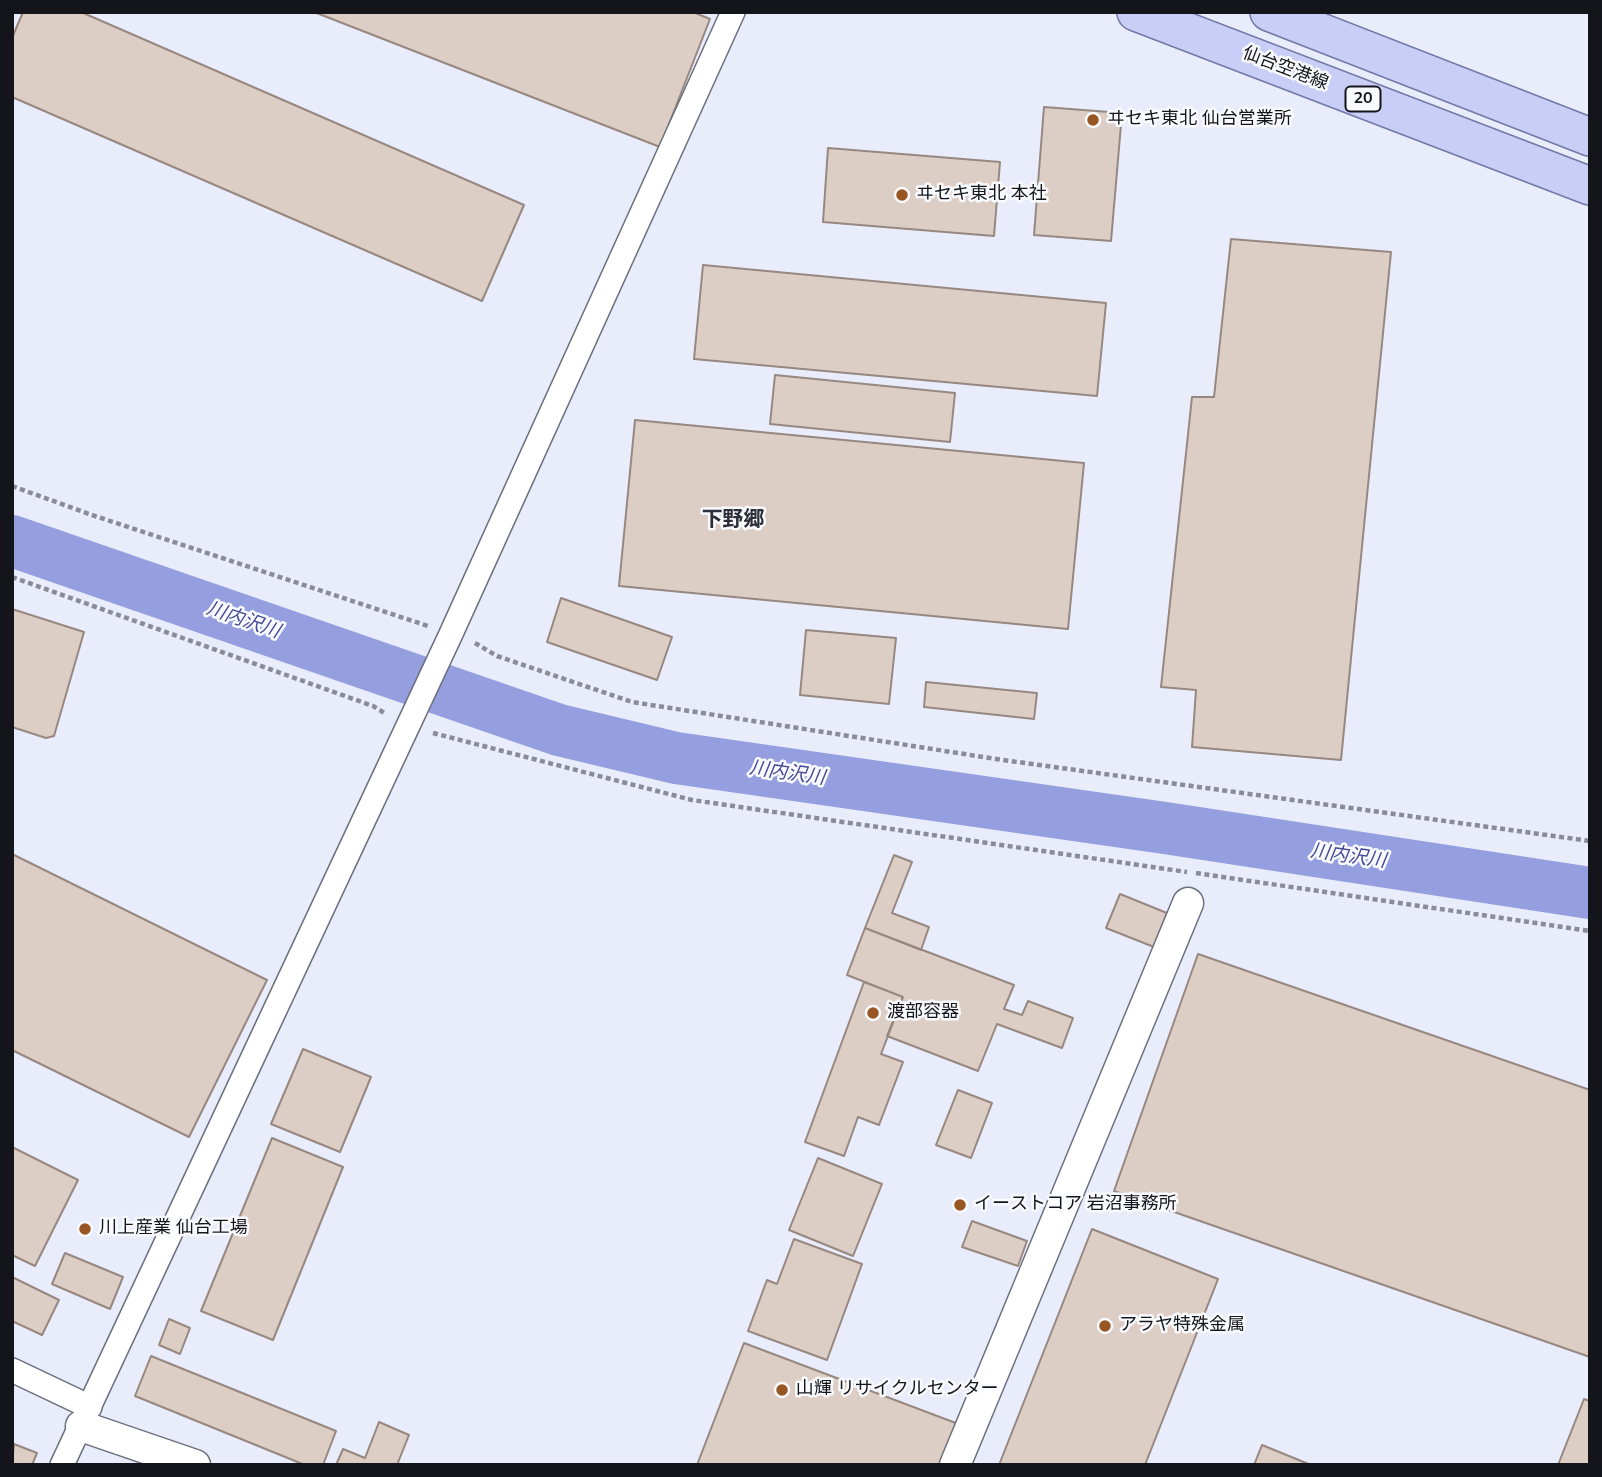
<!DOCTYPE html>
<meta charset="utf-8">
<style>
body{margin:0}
#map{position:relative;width:1602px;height:1477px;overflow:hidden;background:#e9ecfb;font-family:"Nunito Sans",sans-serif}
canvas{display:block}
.frame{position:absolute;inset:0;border:14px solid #14151a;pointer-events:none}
</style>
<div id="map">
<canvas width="1602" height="1477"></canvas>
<div class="frame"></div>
</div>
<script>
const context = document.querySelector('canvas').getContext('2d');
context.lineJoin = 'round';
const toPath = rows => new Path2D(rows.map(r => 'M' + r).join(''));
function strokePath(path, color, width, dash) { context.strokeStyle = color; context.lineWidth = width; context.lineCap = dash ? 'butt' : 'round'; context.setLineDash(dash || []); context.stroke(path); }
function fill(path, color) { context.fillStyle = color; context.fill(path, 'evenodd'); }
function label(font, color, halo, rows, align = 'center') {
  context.font = font + ' "Nunito Sans","Noto Sans JP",sans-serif'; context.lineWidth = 5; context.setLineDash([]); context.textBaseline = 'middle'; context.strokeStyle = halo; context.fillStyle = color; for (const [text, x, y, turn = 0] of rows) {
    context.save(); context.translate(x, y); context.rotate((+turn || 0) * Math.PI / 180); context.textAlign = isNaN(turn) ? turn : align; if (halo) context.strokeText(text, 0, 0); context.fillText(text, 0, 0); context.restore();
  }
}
strokePath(toPath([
 [12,541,559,730,676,758,1165,828,1590,893]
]), '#959fe0', 52);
const building = toPath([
 [23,12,81,12,524,205,482,301,12,97,12,38,23,12],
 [314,12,693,12,710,19,660,147,314,12],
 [1044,107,1122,113,1111,241,1034,235,1044,107],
 [828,148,1000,162,994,236,823,222,828,148],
 [1231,239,1391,252,1341,760,1192,747,1196,690,1161,687,1192,397,1214,397,1231,239],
 [703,265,1106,303,1097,396,694,359,703,265],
 [775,375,955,393,950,442,770,424,775,375],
 [635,420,1084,463,1068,629,619,586,635,420],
 [561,598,672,637,657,680,547,642,561,598],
 [12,609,84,632,54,736,46,738,12,727,12,609],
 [806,630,896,638,889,704,800,695,806,630],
 [926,682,1037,693,1034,719,924,707,926,682],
 [12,854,267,980,189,1137,12,1050,12,854],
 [894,855,912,862,892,913,929,927,921,950,865,928,894,855],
 [1120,894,1167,913,1154,947,1106,928,1120,894],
 [865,928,1014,985,1004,1009,1022,1015,1028,1001,1073,1018,1062,1048,997,1024,978,1071,887,1036,903,997,847,975,865,928],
 [1198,954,1590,1090,1590,1357,1114,1191,1198,954],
 [864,982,903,997,881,1054,903,1062,879,1125,858,1117,844,1156,805,1142,864,982],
 [303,1049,371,1077,340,1152,271,1124,303,1049],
 [958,1090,992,1103,971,1158,936,1145,958,1090],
 [272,1138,343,1167,273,1340,201,1311,272,1138],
 [12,1147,78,1180,35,1266,12,1255,12,1147],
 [818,1158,882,1184,853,1256,789,1230,818,1158],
 [972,1221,1027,1241,1018,1266,962,1247,972,1221],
 [1092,1229,1218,1279,1145,1465,999,1465,1092,1229],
 [794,1239,862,1264,827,1360,748,1331,767,1280,777,1284,794,1239],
 [65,1253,123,1277,110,1309,52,1284,65,1253],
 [12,1277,59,1300,42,1335,12,1321,12,1277],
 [169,1319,190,1328,180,1354,159,1345,169,1319],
 [744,1343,961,1425,946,1465,697,1465,744,1343],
 [151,1356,336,1431,323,1465,305,1465,135,1396,151,1356],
 [1584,1399,1590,1401,1590,1465,1558,1465,1584,1399],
 [379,1422,409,1435,397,1465,336,1465,343,1449,365,1458,379,1422],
 [14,1444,37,1453,32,1465,12,1465,14,1444],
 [1262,1445,1311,1465,1254,1465,1262,1445]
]);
fill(building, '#ddcec5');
strokePath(building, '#968880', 2);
const minor = toPath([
 [12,1370,90,1407],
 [62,1465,450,636,733,12]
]);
const tertiary = toPath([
 [81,1426,195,1465],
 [955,1465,1188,903]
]);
const primary = toPath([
 [1136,12,1590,186],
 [1269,12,1590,137]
]);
strokePath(minor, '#6c6f7c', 26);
strokePath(tertiary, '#6c6f7c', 33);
strokePath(primary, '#7278a5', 40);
strokePath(toPath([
 [12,486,92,515,428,626],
 [12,577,373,706,386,714],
 [475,643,497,656,632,702,996,759,1590,841],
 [433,733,692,800,1187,872],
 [1196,873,1590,931]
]), '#898b95', 4.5, [5, 3.5]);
strokePath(minor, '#fff', 23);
strokePath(tertiary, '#fff', 30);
strokePath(primary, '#c8cef6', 37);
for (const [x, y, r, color] of [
 [1093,120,7,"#985623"],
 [902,195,7,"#985623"],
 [873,1013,7,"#985623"],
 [960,1205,7,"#985623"],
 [85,1229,7,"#985623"],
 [1105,1326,7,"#985623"],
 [782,1390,7,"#985623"]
]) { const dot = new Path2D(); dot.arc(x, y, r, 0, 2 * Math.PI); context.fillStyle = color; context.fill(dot); strokePath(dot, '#f9fafd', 2.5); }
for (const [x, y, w] of [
 [1363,99,35]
]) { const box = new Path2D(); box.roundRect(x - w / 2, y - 12.5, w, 25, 5); context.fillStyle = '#f9fafd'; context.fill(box); strokePath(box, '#14151a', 2); }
label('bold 16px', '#14151a', null, [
 ["20",1363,99]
]);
label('18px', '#14151a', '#f9fafd', [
 ["仙台空港線",1285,69,21]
]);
label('18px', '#14151a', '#f9fafd', [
 ["ヰセキ東北 仙台営業所",1107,120],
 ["ヰセキ東北 本社",916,195],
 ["渡部容器",887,1013],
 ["イーストコア 岩沼事務所",974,1205],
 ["川上産業 仙台工場",99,1229],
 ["アラヤ特殊金属",1119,1326],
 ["山輝 リサイクルセンター",796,1390]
], 'left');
label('italic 19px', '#454a98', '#f9fafd', [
 ["川内沢川",243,621,19],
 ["川内沢川",787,774,8],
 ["川内沢川",1348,857,8]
]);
label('bold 21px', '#2c2e3a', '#f9fafd', [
 ["下野郷",733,521]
]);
</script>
